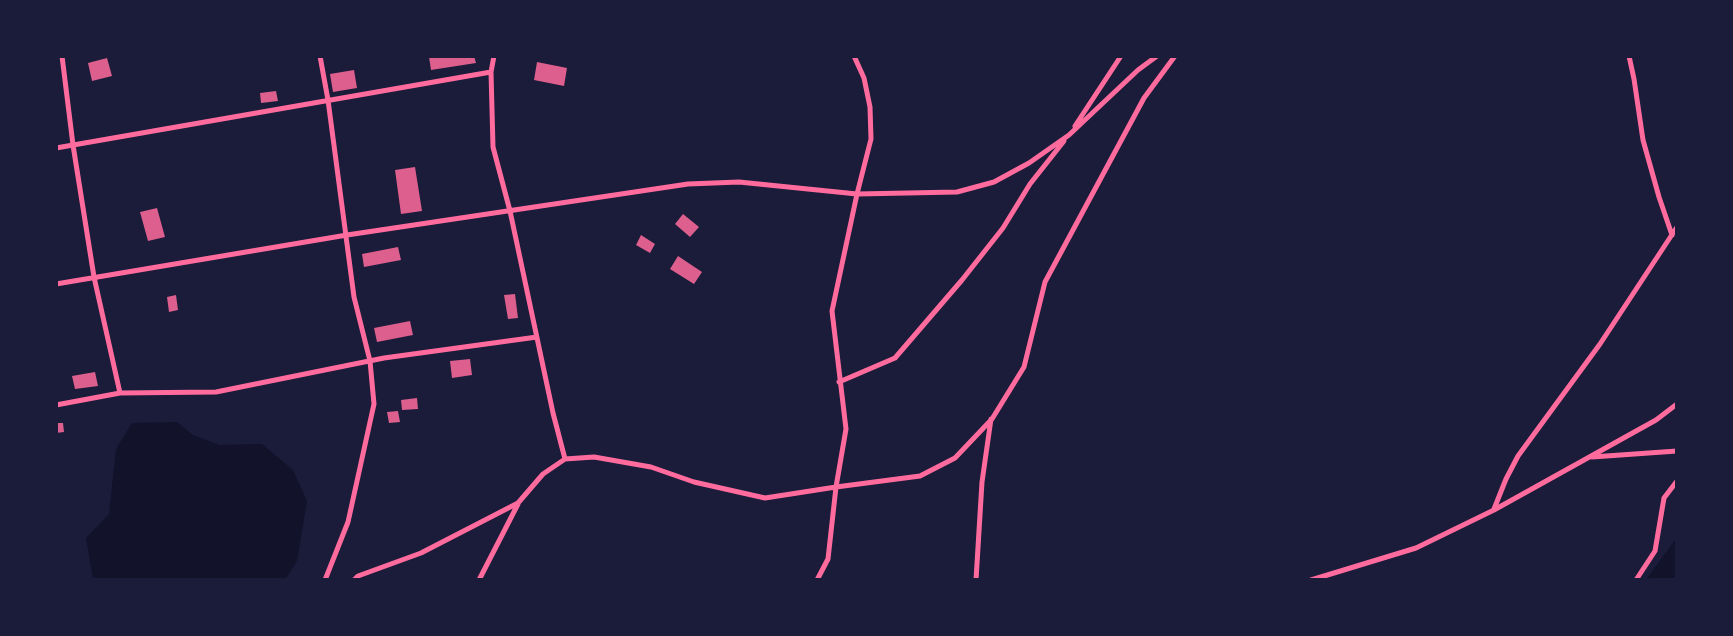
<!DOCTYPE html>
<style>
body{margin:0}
#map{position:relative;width:1733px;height:636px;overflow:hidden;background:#1b1b3a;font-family:Mulish,sans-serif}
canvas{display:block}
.frame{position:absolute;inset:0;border:58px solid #1b1b3a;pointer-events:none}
</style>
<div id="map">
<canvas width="1733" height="636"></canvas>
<div class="frame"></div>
</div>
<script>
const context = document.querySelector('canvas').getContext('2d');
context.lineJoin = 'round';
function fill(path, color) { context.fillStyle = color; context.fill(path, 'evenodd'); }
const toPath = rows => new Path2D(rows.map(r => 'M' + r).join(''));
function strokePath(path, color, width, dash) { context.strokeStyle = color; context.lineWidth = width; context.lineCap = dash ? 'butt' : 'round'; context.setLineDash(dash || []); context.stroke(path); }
fill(toPath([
 [177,422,193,435,219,445,262,444,293,470,307,501,297,561,285,580,93,579,86,538,109,514,116,449,132,423],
 [1675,540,1677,540,1677,580,1646,580]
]), '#12122b');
fill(toPath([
 [435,56,474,56,476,63,431,70,429,57],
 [107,58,112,76,92,81,88,63],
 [537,62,567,68,564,86,534,80],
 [354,70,357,88,333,92,330,74],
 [276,91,278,101,261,103,260,93],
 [415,167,422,211,401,214,395,170],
 [157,208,165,237,148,241,140,212],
 [683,214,699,227,690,237,675,224],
 [641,235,655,244,650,253,636,245],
 [398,247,401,260,364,267,362,254],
 [678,256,702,272,694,284,670,269],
 [515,294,518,318,508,319,504,295],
 [176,295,178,310,169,312,167,297],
 [410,321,413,335,377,342,374,328],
 [470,359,472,375,452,378,450,361],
 [95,372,98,386,75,389,72,376],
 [417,398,418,409,402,410,401,400],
 [398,411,400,422,389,423,387,412],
 [56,423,63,423,64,432,56,433]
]), '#dd5f8e');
strokePath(toPath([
 [62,56,73,145,94,277,120,393],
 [320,56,328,100,354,297,370,361,374,404,348,522,325,580],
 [494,56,491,72,493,147,510,211,553,413,565,459],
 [1629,56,1634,79,1643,140,1659,197,1672,235],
 [1075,126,1121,56],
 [56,148,491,72],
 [56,284,347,235,688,184,739,182,857,194,957,192,994,182,1029,163,1069,135,1138,70,1157,56],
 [839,382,895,358,962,280,1003,228,1030,184,1064,141],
 [56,405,120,393,216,392,384,358,537,337],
 [1592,457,1677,451],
 [1494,509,1506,479,1518,456,1600,344,1677,227],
 [354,580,358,576,421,553,518,503,543,474,565,459,594,457,651,467,694,482,765,498,836,487,920,476,955,458,992,419,1024,367,1045,282,1144,98,1175,56],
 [479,580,518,504],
 [817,580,828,559,836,487,846,429,832,311,857,194,871,139,870,107,864,78,854,56],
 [976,580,982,482,991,419],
 [1311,580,1416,548,1494,510,1656,420,1677,404],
 [1636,580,1655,551,1664,498,1677,481]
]), '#ff6b9d', 5);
</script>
